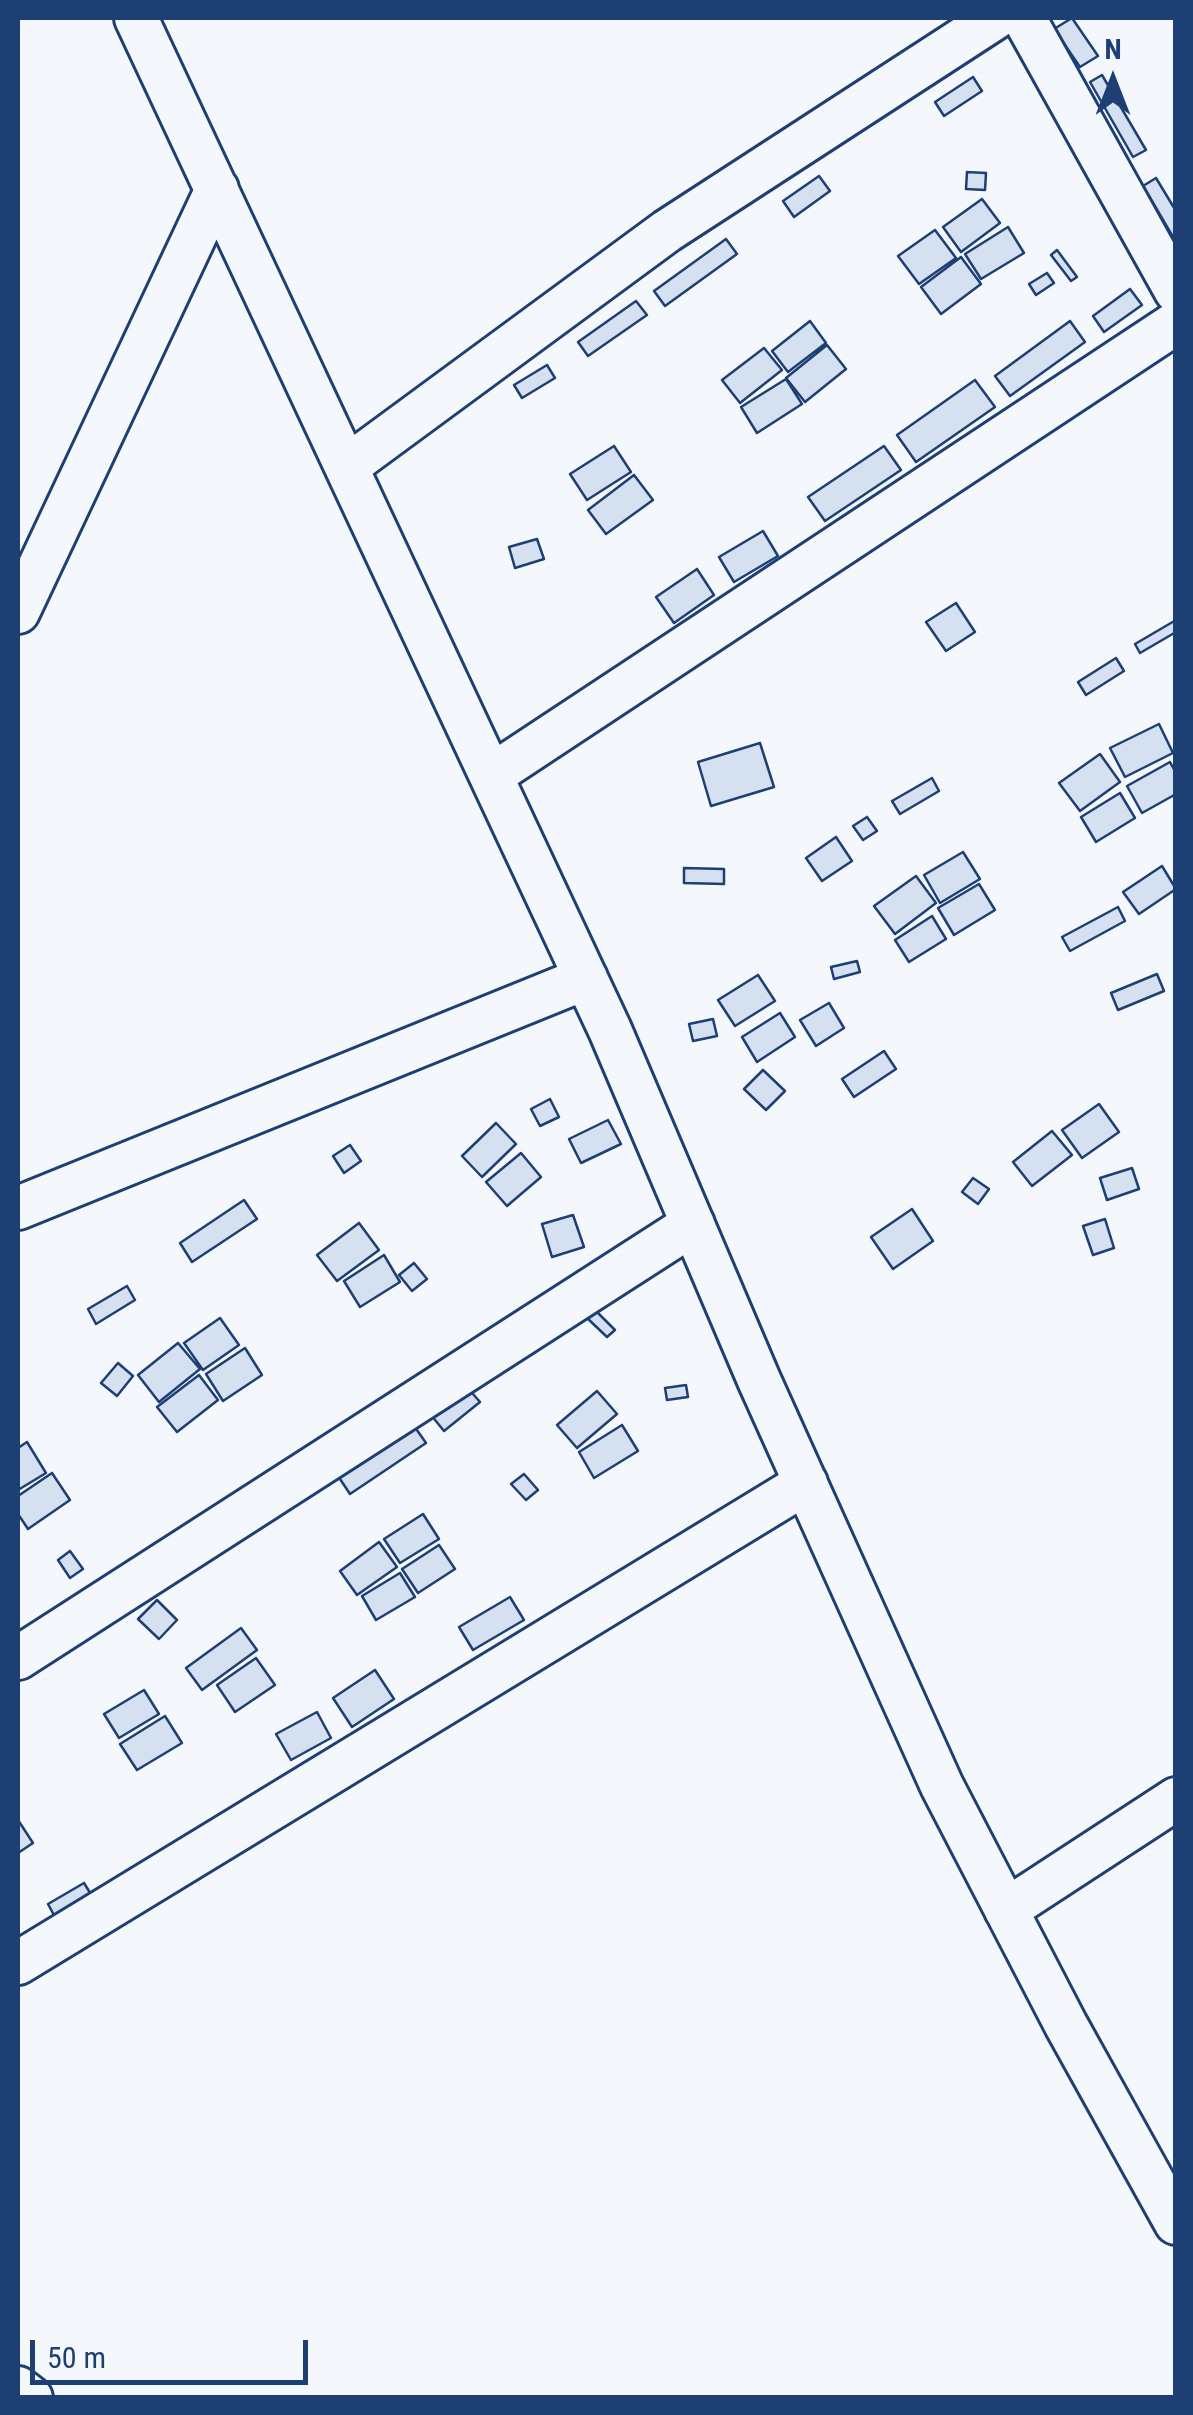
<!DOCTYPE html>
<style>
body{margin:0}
#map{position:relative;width:1193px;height:2415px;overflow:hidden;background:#f4f7fb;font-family:"Roboto Condensed",sans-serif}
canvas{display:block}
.frame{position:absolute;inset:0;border:20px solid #1d3f73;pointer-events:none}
.north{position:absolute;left:1063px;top:30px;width:100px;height:100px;-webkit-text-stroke:8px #f4f7fb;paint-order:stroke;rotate:0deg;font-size:28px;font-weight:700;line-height:40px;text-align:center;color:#1d3f73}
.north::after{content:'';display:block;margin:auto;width:35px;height:45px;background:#1d3f73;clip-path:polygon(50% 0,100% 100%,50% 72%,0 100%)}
.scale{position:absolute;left:30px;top:2340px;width:278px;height:45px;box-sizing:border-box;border:5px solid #1d3f73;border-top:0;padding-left:12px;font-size:30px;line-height:35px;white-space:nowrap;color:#1d3f73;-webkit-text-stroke:8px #f4f7fb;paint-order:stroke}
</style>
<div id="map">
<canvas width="1193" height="2415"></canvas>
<div class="frame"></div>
<div class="north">N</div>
<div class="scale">50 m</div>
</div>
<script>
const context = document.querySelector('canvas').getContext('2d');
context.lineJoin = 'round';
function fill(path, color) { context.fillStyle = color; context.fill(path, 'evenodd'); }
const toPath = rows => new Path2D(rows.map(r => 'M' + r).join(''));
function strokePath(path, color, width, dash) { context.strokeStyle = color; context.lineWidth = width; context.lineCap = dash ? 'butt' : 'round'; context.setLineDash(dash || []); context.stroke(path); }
const building = toPath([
 [1072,18,1098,56,1080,67,1054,29,1072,18],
 [1102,75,1146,150,1133,157,1090,82,1102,75],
 [973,77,982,91,944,116,935,102,973,77],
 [967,172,986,173,985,190,966,189,967,172],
 [819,176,830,191,794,217,783,201,819,176],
 [1156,178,1176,211,1176,242,1143,186,1156,178],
 [982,199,1000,223,961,252,943,227,982,199],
 [1008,227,1024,253,981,279,965,254,1008,227],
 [935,230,956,258,919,284,898,256,935,230],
 [726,239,737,254,665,306,654,291,726,239],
 [1057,250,1077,277,1071,281,1051,255,1057,250],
 [961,257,981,284,941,314,921,287,961,257],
 [1047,273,1054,283,1036,295,1029,284,1047,273],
 [1130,289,1142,305,1104,332,1093,316,1130,289],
 [636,301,647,315,588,356,578,342,636,301],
 [810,321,826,343,788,372,772,351,810,321],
 [1070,321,1085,342,1010,396,995,376,1070,321],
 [827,345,846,369,805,402,786,378,827,345],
 [764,348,782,370,740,403,722,380,764,348],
 [547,365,555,378,522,398,514,385,547,365],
 [786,379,802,404,757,433,741,407,786,379],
 [975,380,995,407,916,462,897,435,975,380],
 [614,446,631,472,587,500,570,474,614,446],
 [884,446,901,470,825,521,808,497,884,446],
 [634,475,653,500,606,534,588,510,634,475],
 [763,531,778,556,734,582,719,557,763,531],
 [537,539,544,559,515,568,509,547,537,539],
 [697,569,714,595,674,623,656,597,697,569],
 [956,603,975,632,946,651,926,622,956,603],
 [1176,620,1176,632,1140,653,1135,644,1176,620],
 [1116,658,1124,671,1086,695,1078,682,1116,658],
 [1159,724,1173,753,1125,777,1110,748,1159,724],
 [760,743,774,787,711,806,698,762,760,743],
 [1100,754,1120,782,1080,811,1059,783,1100,754],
 [1170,762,1176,773,1176,794,1142,813,1127,786,1170,762],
 [932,778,939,791,900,814,892,801,932,778],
 [1120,793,1135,818,1096,842,1081,817,1120,793],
 [867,817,877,831,863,840,853,826,867,817],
 [836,837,852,861,822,881,806,858,836,837],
 [963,852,980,879,940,903,924,875,963,852],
 [1162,866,1176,889,1139,914,1123,892,1162,866],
 [684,868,724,869,724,884,684,883,684,868],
 [916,876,936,903,895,934,874,906,916,876],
 [979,884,995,910,954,935,938,908,979,884],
 [1118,907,1125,921,1070,951,1062,937,1118,907],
 [932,916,946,939,909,962,895,940,932,916],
 [857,961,860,972,834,979,831,967,857,961],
 [1157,974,1164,991,1118,1010,1111,993,1157,974],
 [758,975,775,1001,735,1026,718,1000,758,975],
 [829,1003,844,1028,816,1046,800,1020,829,1003],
 [780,1013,795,1037,757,1062,742,1037,780,1013],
 [713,1019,717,1036,693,1041,689,1024,713,1019],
 [884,1051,896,1069,854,1097,842,1079,884,1051],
 [763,1070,785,1091,766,1110,744,1089,763,1070],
 [550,1099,559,1117,540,1126,531,1109,550,1099],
 [1099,1104,1119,1132,1082,1158,1062,1130,1099,1104],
 [608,1120,621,1144,581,1163,569,1139,608,1120],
 [496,1123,516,1144,482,1177,462,1156,496,1123],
 [1052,1131,1072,1155,1032,1186,1013,1162,1052,1131],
 [350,1145,361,1161,344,1173,333,1156,350,1145],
 [521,1153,541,1177,507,1206,486,1182,521,1153],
 [1132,1168,1139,1189,1107,1200,1100,1178,1132,1168],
 [973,1178,989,1189,978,1204,962,1192,973,1178],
 [244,1200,257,1219,192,1262,180,1243,244,1200],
 [912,1209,933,1241,893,1269,871,1237,912,1209],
 [573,1215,584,1247,552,1257,542,1224,573,1215],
 [1105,1219,1114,1248,1093,1255,1083,1226,1105,1219],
 [359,1223,379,1250,337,1281,317,1255,359,1223],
 [384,1255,400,1282,360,1307,344,1281,384,1255],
 [414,1263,427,1279,412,1291,399,1275,414,1263],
 [127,1286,135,1300,96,1324,88,1309,127,1286],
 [594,1309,615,1330,607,1337,586,1317,594,1309],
 [220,1318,239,1345,203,1370,184,1343,220,1318],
 [178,1343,200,1369,159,1402,138,1375,178,1343],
 [245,1348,262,1375,223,1401,206,1374,245,1348],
 [118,1363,133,1376,117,1396,101,1383,118,1363],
 [199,1375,218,1400,177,1432,157,1407,199,1375],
 [686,1385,688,1397,667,1400,665,1388,686,1385],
 [466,1386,480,1402,444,1431,431,1415,466,1386],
 [597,1391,617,1414,577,1448,557,1425,597,1391],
 [412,1423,426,1443,350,1494,336,1473,412,1423],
 [622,1425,638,1451,594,1478,579,1452,622,1425],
 [27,1442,46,1473,18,1490,18,1448,27,1442],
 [52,1473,70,1500,28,1529,18,1514,18,1496,52,1473],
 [524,1474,538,1490,526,1500,511,1484,524,1474],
 [423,1514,439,1539,400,1563,384,1539,423,1514],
 [379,1542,397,1567,357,1595,340,1571,379,1542],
 [439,1545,455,1569,418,1593,402,1569,439,1545],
 [70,1551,83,1569,70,1578,58,1560,70,1551],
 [400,1573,415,1597,376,1620,362,1596,400,1573],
 [510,1597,524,1620,473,1650,459,1627,510,1597],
 [157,1600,177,1620,159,1639,138,1619,157,1600],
 [241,1628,257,1650,202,1690,186,1668,241,1628],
 [256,1658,275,1685,235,1712,217,1685,256,1658],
 [375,1670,394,1699,352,1727,333,1698,375,1670],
 [144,1690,159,1714,119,1738,104,1714,144,1690],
 [317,1712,331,1738,291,1760,276,1734,317,1712],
 [165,1716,182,1743,137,1770,120,1744,165,1716],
 [18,1820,33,1843,18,1853,18,1820],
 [84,1883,92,1896,55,1917,48,1904,84,1883]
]);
fill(building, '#d5e0f0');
strokePath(building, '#1d3f73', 2.5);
const minor = toPath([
 [136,18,610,1030,759,1380,942,1786,1066,2025,1176,2223],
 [1024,18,1176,291],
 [349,465,667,231,995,18],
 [18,612,217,189],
 [492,775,1176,323],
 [18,1208,586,978],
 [18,1658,693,1224],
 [1006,1910,1176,1799],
 [18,1963,806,1483],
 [18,2388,31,2398]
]);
strokePath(minor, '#1d3f73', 48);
strokePath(minor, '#f4f7fb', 42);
</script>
